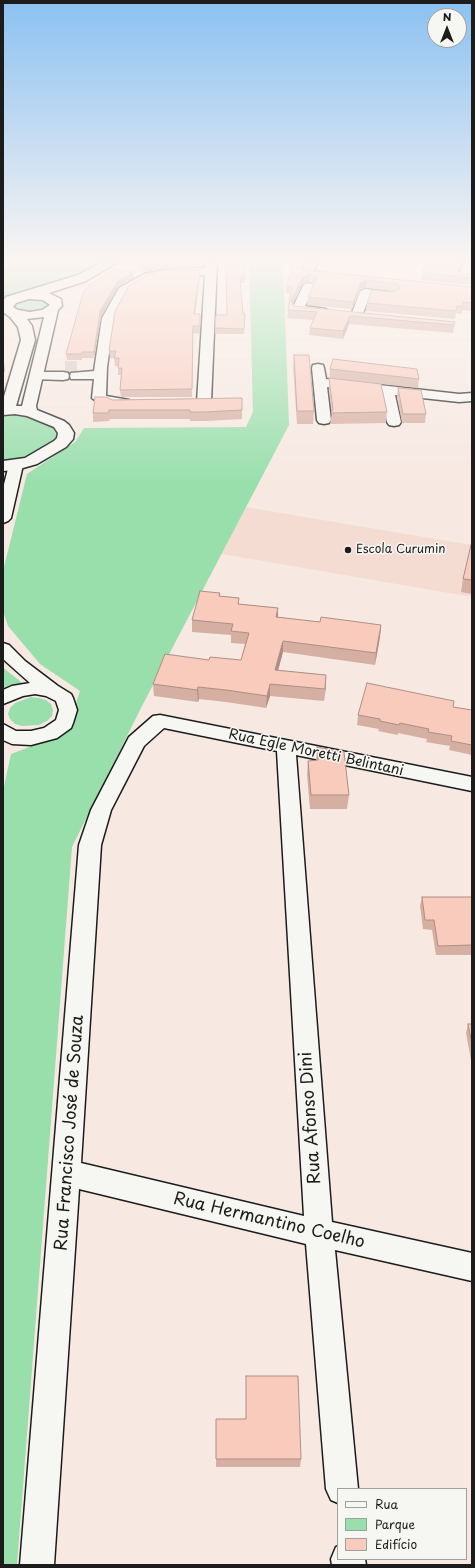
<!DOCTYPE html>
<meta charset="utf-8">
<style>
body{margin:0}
#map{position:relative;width:475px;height:1568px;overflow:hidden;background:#f7e9e2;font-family:"Playpen Sans",sans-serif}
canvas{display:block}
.frame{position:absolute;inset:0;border:4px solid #1c1c1c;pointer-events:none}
.legend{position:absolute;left:337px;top:1488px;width:130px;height:72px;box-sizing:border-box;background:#f6f6f2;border:1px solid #9f9f9c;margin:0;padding:5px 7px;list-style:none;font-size:12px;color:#1c1c1c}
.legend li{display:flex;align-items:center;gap:8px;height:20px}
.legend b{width:20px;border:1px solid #9f9f9c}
.north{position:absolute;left:427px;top:8px;width:40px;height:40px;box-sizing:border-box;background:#f6f6f2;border:1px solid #9f9f9c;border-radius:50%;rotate:0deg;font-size:11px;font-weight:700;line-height:16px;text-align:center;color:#1c1c1c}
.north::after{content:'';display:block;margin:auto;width:14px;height:18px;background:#1c1c1c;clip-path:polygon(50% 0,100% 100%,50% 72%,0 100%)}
</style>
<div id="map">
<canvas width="475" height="1568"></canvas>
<div class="frame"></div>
<ul class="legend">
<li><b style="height:5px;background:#f6f6f2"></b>Rua</li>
<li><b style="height:11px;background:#99dfac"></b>Parque</li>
<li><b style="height:11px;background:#f9cbbd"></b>Edifício</li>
</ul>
<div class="north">N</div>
</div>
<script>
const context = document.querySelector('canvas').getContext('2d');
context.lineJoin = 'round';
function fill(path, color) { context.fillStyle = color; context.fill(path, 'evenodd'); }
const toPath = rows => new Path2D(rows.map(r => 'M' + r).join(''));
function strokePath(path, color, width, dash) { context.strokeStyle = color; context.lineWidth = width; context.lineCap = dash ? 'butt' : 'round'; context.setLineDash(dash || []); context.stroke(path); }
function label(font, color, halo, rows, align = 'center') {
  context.font = font + ' "Playpen Sans",sans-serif'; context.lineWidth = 3; context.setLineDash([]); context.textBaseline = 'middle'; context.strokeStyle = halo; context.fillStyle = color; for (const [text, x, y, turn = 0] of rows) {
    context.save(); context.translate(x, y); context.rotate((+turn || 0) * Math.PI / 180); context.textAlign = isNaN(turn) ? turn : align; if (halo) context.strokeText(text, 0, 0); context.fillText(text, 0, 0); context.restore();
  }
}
fill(toPath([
 [245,507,472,545,472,597,222,554]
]), '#f4dcd3');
fill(toPath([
 [3,263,110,263,28,295,3,298],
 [249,263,283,263,289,425,142,706,72,847,17,1565,3,1565,3,791,11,754,66,733,80,691,40,664,8,626,3,611,3,571,27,474,75,442,84,428,246,427,253,412],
 [35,296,52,302,50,309,28,314,11,308,13,302],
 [14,414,25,415,53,426,57,430,59,436,56,440,26,458,3,462,3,415],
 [3,667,6,670,26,686,3,691],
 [31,697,39,698,46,700,51,704,53,710,52,716,47,721,39,725,22,726,15,724,10,719,8,714,10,708,15,703]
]), '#99dfac');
strokePath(toPath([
 [65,367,77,367]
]), '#d6cac4', 12, [12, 6]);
const minor = toPath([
 [205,263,217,263,211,402,209,405,199,405,197,402,205,275,169,275,156,277,128,292,114,318,107,367,106,396,129,400,131,403,129,406,124,407,100,404,92,398,94,379,71,379,70,376,71,373,94,371,102,318,119,288,144,274,169,269,205,268,205,263],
 [306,263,317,263,313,271,333,274,335,276,333,278,329,279,302,275,300,273,306,263],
 [464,263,472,263,472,271,467,280,463,281,459,280,457,278,464,263],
 [309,283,313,284,315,286,305,306,326,309,328,312,326,315,322,316,298,313,294,312,292,309,303,286,305,284,309,283],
 [366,289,398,293,402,294,404,296,402,298,398,299,370,296,361,318,353,318,351,315,360,292,362,290,366,289],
 [318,364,323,365,324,368,326,379,459,394,472,393,472,401,459,402,395,395,401,422,399,425,394,426,389,425,387,422,381,393,327,387,331,420,329,423,324,424,319,423,317,420,312,368,313,365,318,364],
 [37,372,63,372,68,373,69,376,68,379,63,380,32,379,31,376,32,373,37,372],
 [16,461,21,462,23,465,11,518,8,521,3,523,3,488,9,465,11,462,16,461],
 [3,643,9,645,25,661,58,686,71,694,73,698,77,710,73,723,71,728,57,738,31,745,12,744,3,740,3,724,16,731,31,731,44,728,56,720,59,710,56,701,46,696,35,694,23,696,3,704,3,690,12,686,30,683,3,659,3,643],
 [160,715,472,777,472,791,296,755,332,1222,472,1253,472,1281,335,1250,358,1489,338,1489,338,1503,331,1500,326,1489,306,1244,79,1189,54,1565,20,1565,79,845,91,810,129,737,153,716,160,715],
 [164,728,277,751,304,1216,81,1163,101,845,111,810,144,746,164,728],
 [338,1546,338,1559,365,1559,366,1565,332,1565,331,1559,336,1547,338,1546]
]);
const tertiary = toPath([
 [100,263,116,263,86,281,49,293,61,299,62,306,58,310,36,406,37,410,64,421,69,425,74,433,73,439,66,447,37,464,16,470,3,471,3,461,25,458,54,441,57,438,58,433,54,427,27,416,15,414,3,415,3,400,21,340,18,327,10,317,3,312,3,301,6,297,78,275,100,263],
 [29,299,43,300,50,305,42,310,30,312,18,310,13,307,16,303,29,299],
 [44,317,22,406,16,406,35,340,32,326,27,319,44,317]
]);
strokePath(minor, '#1c1c1c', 3);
strokePath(tertiary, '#1c1c1c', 3);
fill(minor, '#f6f6f2');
fill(tertiary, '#f6f6f2');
fill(toPath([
 [138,263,200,263,200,267,169,268,145,272,138,266],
 [226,263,245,278,245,283,240,283,243,314,245,319,244,334,215,334,215,328,227,315],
 [425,263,462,263,458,272,459,273,464,275,469,273,472,268,472,285,421,280,422,272],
 [200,270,200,276,195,314,200,314,200,334,193,333,192,397,121,397,120,390,121,375,118,375,118,366,115,366,114,358,110,358,109,351,152,275,152,273],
 [306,270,472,287,472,311,462,310,462,314,456,313,455,319,366,311,367,303,395,291,366,288,361,289,352,309,307,305,308,297,314,284,309,282,302,285,293,304,294,306,455,322,453,333,349,324,343,339,309,335,310,328,313,320,287,318,288,310,290,293,286,293,286,286],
 [134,278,118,287,101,317,94,358,82,358,82,360,67,360,66,354,83,293],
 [294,355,314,411,313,424,297,424,293,367],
 [330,369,419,379,418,388,381,384,387,412,386,423,330,424,332,412,329,389],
 [398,388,426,414,425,423,402,423,397,397],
 [242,398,242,419,206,421,190,421,190,419,110,419,109,421,93,422,93,413,113,400],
 [472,546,472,594,461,592,463,579],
 [220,593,220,596,239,598,239,604,278,608,278,617,320,622,381,625,380,637,375,665,283,652,278,670,326,675,324,701,270,696,266,708,226,702,199,699,198,702,154,696,153,684,209,660,241,660,245,644,231,643,231,635,192,632,192,620],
 [453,707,472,710,472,755,449,750,450,746,426,742,427,739,398,733,398,735,378,731,379,729,357,725,358,715],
 [317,747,349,795,347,809,310,809,307,775,308,761,316,761],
 [422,897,472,897,472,955,436,955,432,930,423,929,420,906],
 [468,1024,472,1024,472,1060,471,1060,466,1033],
 [216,1459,301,1459,300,1467,216,1467]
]), '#d6afa3');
fill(toPath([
 [153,263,169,263,169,268,145,272,144,265],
 [460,263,462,263,456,277,457,270],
 [200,270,200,276,194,321,194,314],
 [133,272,134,278,118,287,101,317,94,358,94,352,100,311,117,282],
 [310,274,309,282,302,285,291,308,291,301,302,278],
 [367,280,366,288,361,289,352,309,353,302,361,282],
 [350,316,349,324,343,339,343,331],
 [3,354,5,371,3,375],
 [278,608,278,620,276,617],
 [381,625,380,637,375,665,376,653],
 [283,641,283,652,275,682,275,670],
 [326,675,326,687,324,701,325,689],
 [270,684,270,696,266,708,267,696],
 [198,687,199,699,198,702,197,690]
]), '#ae8e84');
const building = toPath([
 [142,263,153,263,144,265,142,263],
 [226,263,244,263,245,278,240,278,243,314,245,314,244,329,215,328,216,315,227,315,226,263],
 [425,263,460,263,457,270,459,273,464,275,469,273,472,268,472,278,422,272,425,263],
 [293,266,306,270,472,287,472,303,463,302,463,306,457,306,456,311,367,303,372,290,393,292,398,290,400,287,398,284,393,283,367,280,361,282,353,302,308,297,317,278,310,274,302,278,291,301,294,306,455,322,454,325,350,316,343,331,310,328,317,312,288,310,292,286,286,286,293,266],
 [115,269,133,272,117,282,100,311,94,352,82,352,81,354,66,354,83,293,91,284,115,269],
 [169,270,200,270,194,314,200,314,200,326,193,326,192,389,120,390,122,368,118,368,119,358,114,358,116,351,109,351,115,311,129,286,149,274,154,275,152,273,169,270],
 [294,355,309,355,314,411,297,411,294,355],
 [333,359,417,369,419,379,330,369,333,359],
 [329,378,381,384,387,412,331,413,333,409,329,378],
 [398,388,421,390,426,414,403,414,398,388],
 [95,397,105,397,113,400,242,398,242,410,206,412,190,412,190,410,109,410,108,413,93,413,95,397],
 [471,545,472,546,472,580,463,579,471,545],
 [200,591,220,593,219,596,239,598,238,604,278,608,276,617,320,622,321,617,381,625,376,653,283,641,275,670,326,675,325,689,270,684,267,696,226,690,198,687,197,690,153,684,165,654,209,660,210,657,241,660,249,633,231,631,233,624,192,620,200,591],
 [367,683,454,701,453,707,472,710,472,745,451,741,452,736,428,732,429,729,400,723,399,725,380,721,380,719,358,715,367,683],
 [317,747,344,752,349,795,311,795,308,761,318,760,317,747],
 [422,897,472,897,472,945,438,946,434,920,425,920,422,897],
 [468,1024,472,1024,472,1044,468,1024],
 [246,1376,298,1376,301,1459,216,1459,216,1419,246,1419,246,1376]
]);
fill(building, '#f9cbbd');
strokePath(building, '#ae8e84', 1);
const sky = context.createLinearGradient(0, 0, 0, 483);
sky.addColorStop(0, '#8bc1f1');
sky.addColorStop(0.54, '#fbf5f2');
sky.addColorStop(1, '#fbf5f200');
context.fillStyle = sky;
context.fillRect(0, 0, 475, 483);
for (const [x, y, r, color] of [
 [348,550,4,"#1c1c1c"]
]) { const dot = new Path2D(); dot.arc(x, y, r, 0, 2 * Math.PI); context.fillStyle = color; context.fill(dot); strokePath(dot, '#f6f6f2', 1.5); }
label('12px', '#1c1c1c', '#f6f6f2', [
 ["Escola Curumin",356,550]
], 'left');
label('14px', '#1c1c1c', '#f6f6f2', [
 ["Rua Egle Moretti Belintani",316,753,12]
]);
label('17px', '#1c1c1c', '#f6f6f2', [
 ["Rua Afonso Dini",311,1118,-94],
 ["Rua Francisco José de Souza",70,1133,-86],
 ["Rua Hermantino Coelho",269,1221,13]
]);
</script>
